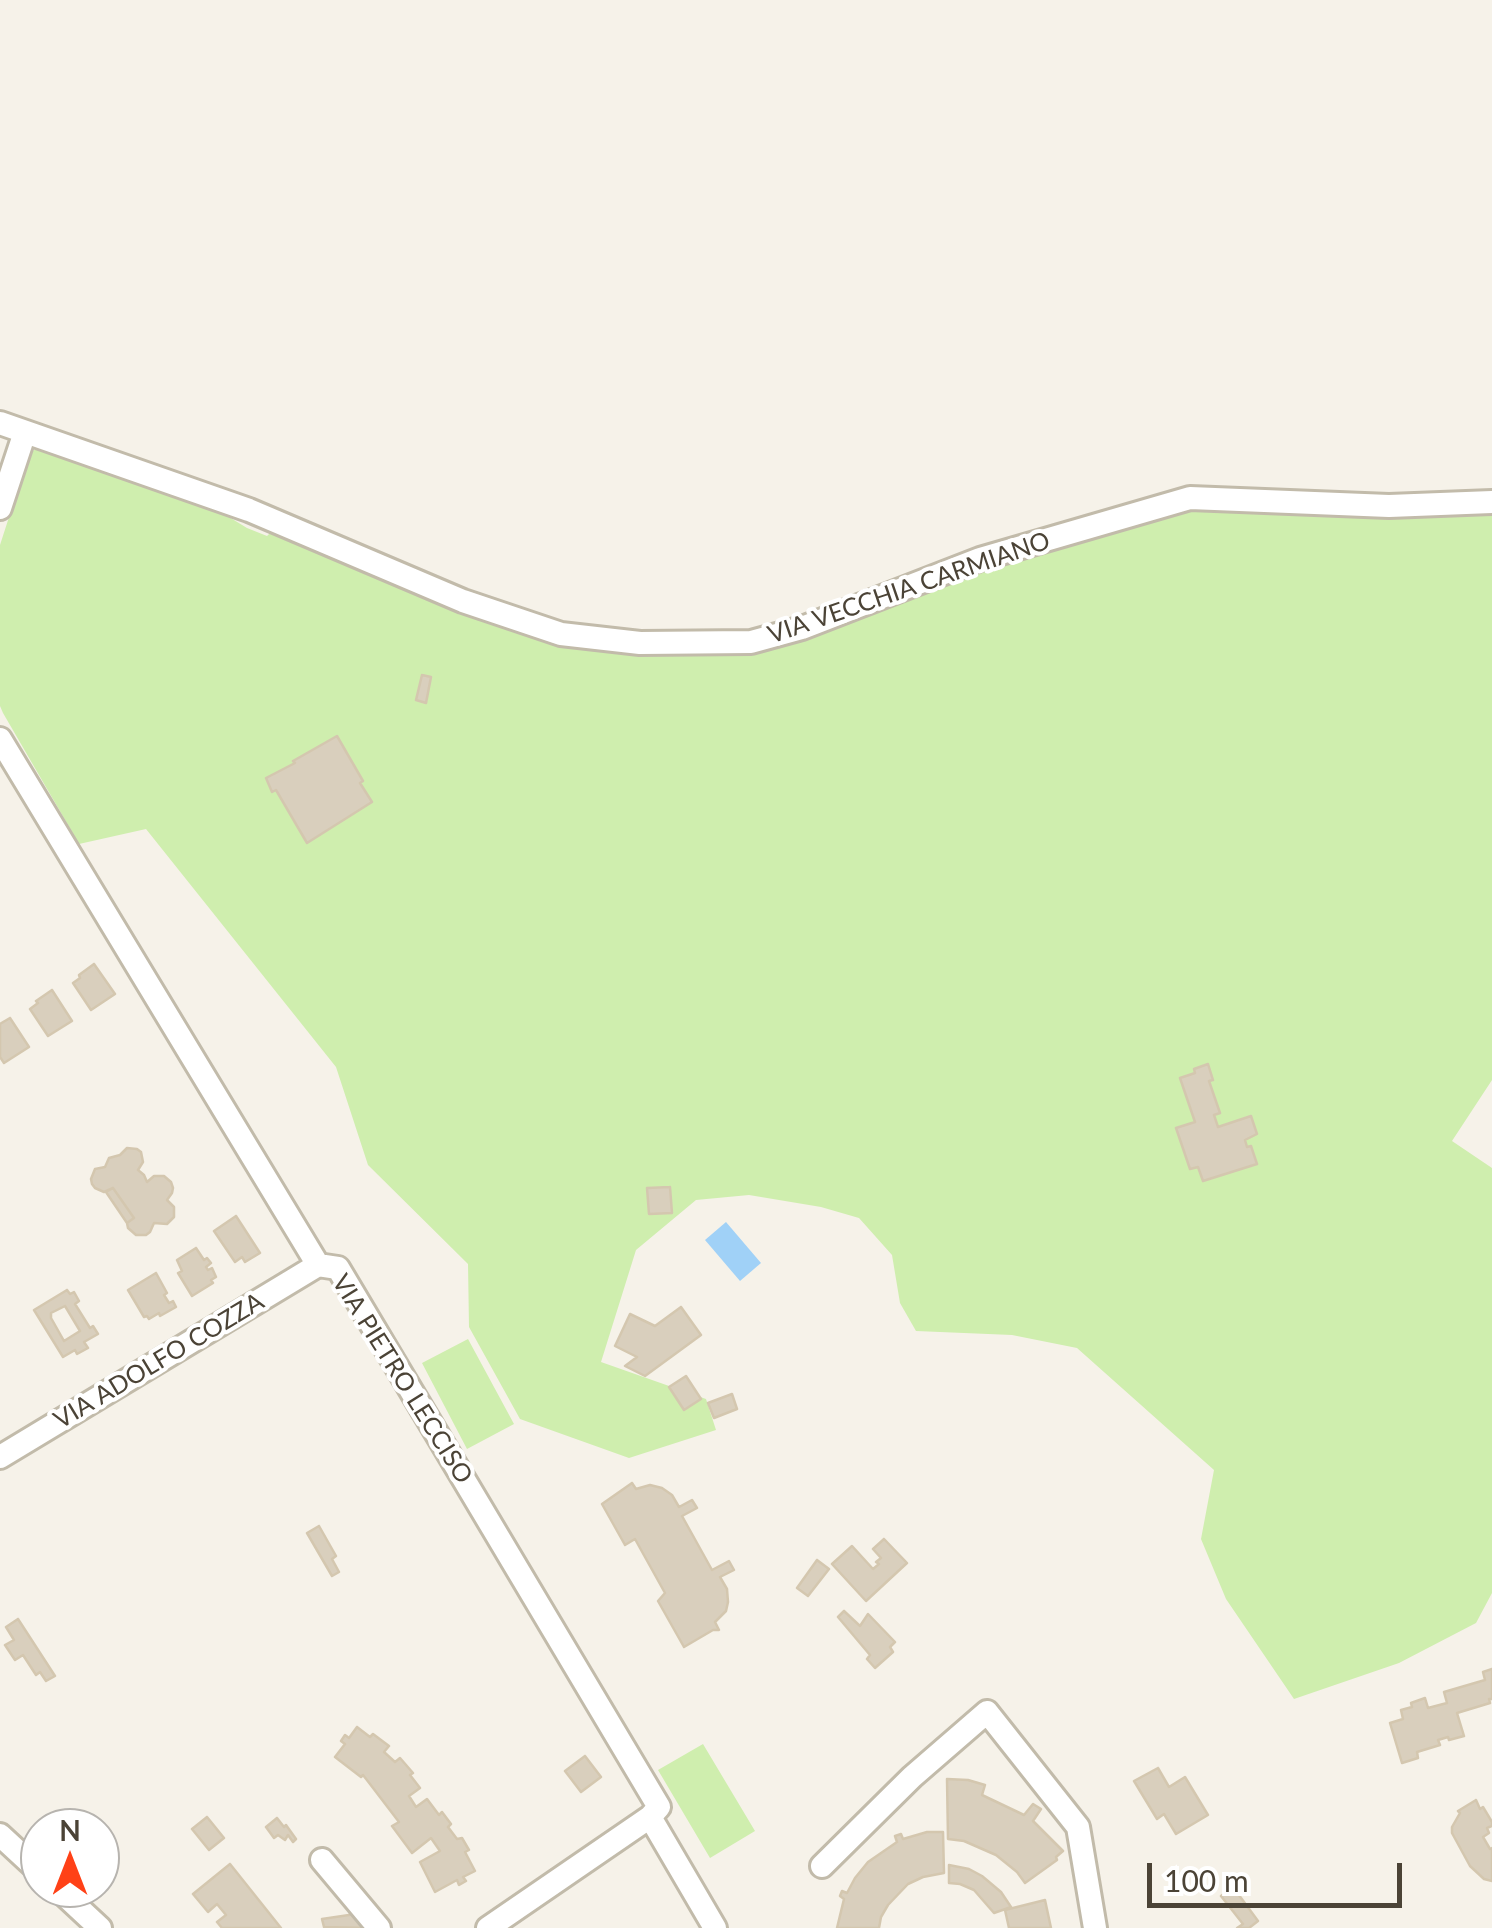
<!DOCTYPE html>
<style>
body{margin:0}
#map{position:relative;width:1492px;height:1928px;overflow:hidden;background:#f6f2e9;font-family:Lato,sans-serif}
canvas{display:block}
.north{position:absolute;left:20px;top:1808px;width:100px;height:100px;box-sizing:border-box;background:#fff;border:2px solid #b7b4af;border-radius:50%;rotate:0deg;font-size:28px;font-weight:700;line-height:40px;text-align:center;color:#4b4336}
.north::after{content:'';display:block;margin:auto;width:35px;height:45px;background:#ff4117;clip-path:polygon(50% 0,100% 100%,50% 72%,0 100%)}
.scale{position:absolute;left:1147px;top:1863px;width:255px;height:45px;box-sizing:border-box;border:5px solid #4b4336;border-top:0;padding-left:12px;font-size:30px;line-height:35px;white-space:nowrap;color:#4b4336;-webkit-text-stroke:8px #fff;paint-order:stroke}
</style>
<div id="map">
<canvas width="1492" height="1928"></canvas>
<div class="north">N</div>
<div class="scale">100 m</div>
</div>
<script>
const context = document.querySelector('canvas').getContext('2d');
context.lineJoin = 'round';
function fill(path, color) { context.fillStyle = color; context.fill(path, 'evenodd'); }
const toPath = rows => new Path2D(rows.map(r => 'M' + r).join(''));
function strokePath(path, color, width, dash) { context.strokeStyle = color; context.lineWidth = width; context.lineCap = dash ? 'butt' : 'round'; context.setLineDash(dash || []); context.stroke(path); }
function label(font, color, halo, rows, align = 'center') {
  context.font = font + ' Lato,sans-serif'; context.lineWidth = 8; context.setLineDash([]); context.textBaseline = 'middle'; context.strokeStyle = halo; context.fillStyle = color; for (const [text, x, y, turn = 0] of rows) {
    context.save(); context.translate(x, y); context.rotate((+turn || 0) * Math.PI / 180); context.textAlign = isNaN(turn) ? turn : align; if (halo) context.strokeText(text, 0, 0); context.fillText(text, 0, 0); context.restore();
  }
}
fill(toPath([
 [48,444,225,507,229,517,247,528,267,536,277,526,485,614,752,652,989,561,1191,504,1492,507,1492,1080,1452,1141,1492,1168,1492,1593,1476,1623,1399,1663,1294,1699,1226,1599,1201,1539,1214,1470,1077,1348,1012,1335,916,1331,900,1303,892,1255,859,1218,821,1207,749,1195,696,1200,636,1250,601,1362,706,1399,716,1430,629,1458,520,1419,469,1327,468,1264,368,1165,336,1067,146,829,79,844,3,713,0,706,0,545,30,452],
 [468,1339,514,1424,467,1449,422,1363],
 [703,1744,755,1831,710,1858,658,1770]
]), '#cfeeae');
fill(toPath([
 [726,1222,761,1263,740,1281,705,1240]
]), '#a0d1f7');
const building = toPath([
 [422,675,431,677,426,703,416,700,422,675],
 [337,736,363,781,360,783,372,802,307,843,276,790,272,792,266,778,295,763,293,761,337,736],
 [94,964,115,994,91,1010,73,983,80,978,79,975,94,964],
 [52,990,72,1021,48,1036,30,1009,38,1003,36,1001,52,990],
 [10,1018,29,1047,4,1063,0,1057,0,1024,10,1018],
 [1208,1064,1213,1080,1209,1081,1220,1113,1214,1115,1218,1127,1251,1116,1257,1134,1245,1140,1247,1147,1251,1146,1257,1164,1203,1181,1198,1167,1190,1169,1176,1128,1195,1122,1180,1078,1195,1073,1194,1069,1208,1064],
 [127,1148,137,1149,141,1152,143,1162,138,1170,144,1175,147,1182,154,1176,164,1176,171,1182,173,1188,172,1193,167,1200,174,1207,174,1217,167,1224,154,1223,150,1232,146,1235,136,1235,128,1228,127,1223,134,1218,113,1188,104,1192,95,1188,92,1184,91,1179,95,1169,105,1167,109,1158,120,1155,127,1148],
 [670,1187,672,1213,649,1214,647,1188,670,1187],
 [113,1188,134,1218,127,1223,106,1192,113,1188],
 [236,1216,260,1253,245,1262,242,1257,235,1262,214,1231,236,1216],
 [196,1248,204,1260,207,1258,211,1263,206,1267,208,1270,212,1268,216,1277,211,1280,213,1283,192,1296,178,1273,182,1271,177,1260,196,1248],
 [156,1273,167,1293,164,1295,169,1303,173,1301,176,1307,160,1316,159,1313,149,1319,147,1316,144,1317,128,1290,156,1273],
 [67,1290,70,1294,74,1292,79,1301,75,1304,90,1328,93,1326,98,1334,84,1342,88,1348,77,1354,75,1350,63,1357,34,1310,67,1290],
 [65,1306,80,1331,64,1341,51,1318,51,1313,65,1306],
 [681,1307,701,1335,645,1376,625,1366,637,1357,615,1346,630,1314,655,1326,681,1307],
 [686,1376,701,1399,684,1410,669,1387,686,1376],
 [732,1394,737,1409,714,1418,708,1403,732,1394],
 [632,1483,636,1489,650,1485,662,1488,672,1495,679,1507,692,1500,697,1508,682,1516,712,1570,729,1561,734,1570,720,1577,727,1589,728,1602,726,1611,715,1622,719,1630,713,1630,684,1647,658,1601,665,1593,635,1539,625,1545,602,1504,632,1483],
 [319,1526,336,1556,332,1559,339,1572,332,1576,307,1533,319,1526],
 [884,1539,907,1563,866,1601,832,1564,852,1546,873,1569,879,1564,876,1562,881,1558,873,1549,884,1539],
 [817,1560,829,1569,808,1596,797,1588,817,1560],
 [844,1611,860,1626,868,1614,895,1642,890,1647,893,1652,875,1668,867,1659,870,1655,838,1617,844,1611],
 [18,1619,55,1676,46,1681,40,1672,36,1675,23,1655,15,1660,5,1645,14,1640,6,1627,18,1619],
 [1492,1669,1492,1699,1489,1699,1490,1703,1457,1713,1464,1736,1449,1740,1448,1737,1438,1740,1440,1745,1417,1752,1418,1758,1402,1763,1390,1723,1403,1719,1401,1710,1412,1707,1411,1703,1425,1698,1428,1708,1447,1703,1444,1692,1485,1680,1483,1672,1492,1669],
 [357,1727,370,1737,373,1734,389,1746,384,1752,395,1762,400,1758,413,1773,410,1775,420,1788,409,1796,416,1807,427,1799,439,1815,442,1812,451,1824,448,1827,457,1839,462,1838,469,1850,465,1852,475,1871,463,1877,466,1881,459,1885,457,1880,435,1892,420,1862,440,1851,431,1838,412,1853,392,1826,399,1822,370,1784,363,1775,361,1777,335,1757,345,1744,341,1741,345,1735,349,1738,357,1727],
 [585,1756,601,1777,581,1792,565,1771,585,1756],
 [1158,1768,1169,1787,1185,1777,1208,1815,1176,1834,1164,1814,1157,1819,1134,1781,1158,1768],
 [947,1779,968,1780,985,1785,982,1795,1024,1815,1033,1804,1041,1809,1033,1821,1063,1851,1056,1857,1057,1860,1025,1883,1017,1872,996,1855,964,1841,948,1839,947,1779],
 [1476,1800,1480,1809,1483,1807,1492,1822,1492,1826,1487,1828,1489,1833,1483,1837,1490,1849,1492,1848,1492,1881,1484,1879,1470,1866,1452,1833,1452,1827,1460,1813,1458,1811,1476,1800],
 [207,1817,224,1838,209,1850,192,1829,207,1817],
 [277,1818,284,1827,286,1825,296,1839,293,1842,288,1835,285,1840,278,1835,274,1838,266,1827,277,1818],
 [927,1832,943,1832,944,1873,923,1877,908,1884,888,1905,881,1917,879,1928,837,1928,844,1899,840,1896,842,1891,847,1893,855,1878,868,1862,897,1842,895,1836,901,1834,903,1839,927,1832],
 [230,1864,281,1928,222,1928,217,1922,226,1915,217,1904,208,1912,193,1894,230,1864],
 [949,1865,969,1869,982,1876,1001,1892,1011,1907,994,1913,974,1890,960,1884,949,1883,949,1865],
 [1233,1887,1258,1921,1249,1928,1237,1928,1243,1924,1221,1896,1233,1887],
 [1045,1900,1051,1928,1009,1928,1005,1910,1045,1900],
 [353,1911,368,1928,324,1927,322,1919,349,1915,353,1911]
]);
fill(building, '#d9cfbd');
strokePath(building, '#d4c7af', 2.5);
const minor = toPath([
 [0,423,249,510,463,601,561,634,640,643,751,642,802,628,980,559,1190,498,1389,506,1492,502],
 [0,508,25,432],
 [0,739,318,1265],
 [318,1265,338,1268,659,1807,650,1817,715,1928],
 [0,1457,318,1265],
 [0,1835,40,1872],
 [322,1860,379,1928],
 [822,1866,912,1777,987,1712,1078,1827,1095,1928],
 [57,1888,100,1928],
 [488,1928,650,1817]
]);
strokePath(minor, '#c2bbaa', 28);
strokePath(minor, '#fff', 22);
label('25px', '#4b4336', '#fff', [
 ["VIA VECCHIA CARMIANO",909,588,-19],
 ["VIA ADOLFO COZZA",159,1361,-31],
 ["VIA PIETRO LECCISO",402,1379,58]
]);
</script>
